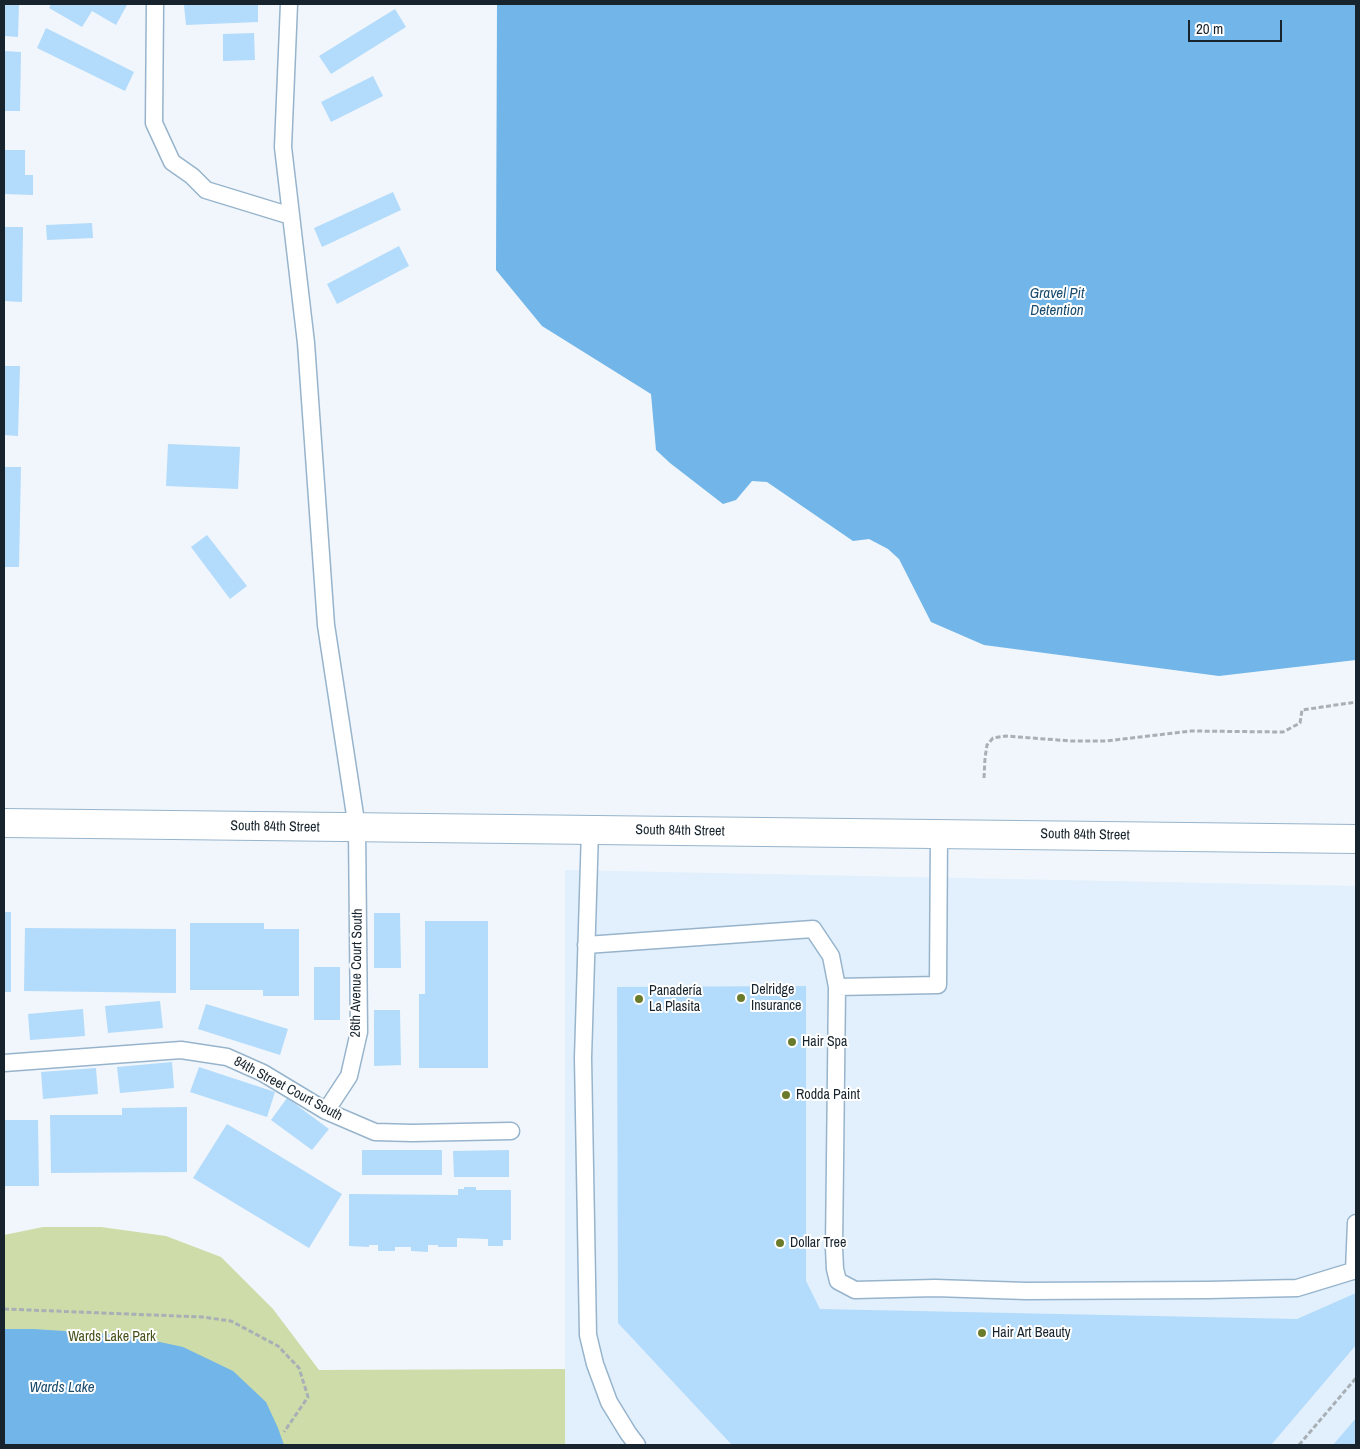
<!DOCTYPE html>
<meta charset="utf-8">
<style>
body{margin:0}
#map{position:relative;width:1360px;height:1449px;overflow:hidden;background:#f0f6fb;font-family:"Archivo Narrow",sans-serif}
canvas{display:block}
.frame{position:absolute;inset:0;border:5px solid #18242d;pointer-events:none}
.scale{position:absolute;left:1188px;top:20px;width:94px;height:22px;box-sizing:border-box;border:2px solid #18242d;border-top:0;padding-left:6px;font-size:15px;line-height:18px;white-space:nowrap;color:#18242d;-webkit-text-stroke:4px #fff;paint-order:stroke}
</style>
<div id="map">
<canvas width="1360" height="1449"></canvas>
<div class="frame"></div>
<div class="scale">20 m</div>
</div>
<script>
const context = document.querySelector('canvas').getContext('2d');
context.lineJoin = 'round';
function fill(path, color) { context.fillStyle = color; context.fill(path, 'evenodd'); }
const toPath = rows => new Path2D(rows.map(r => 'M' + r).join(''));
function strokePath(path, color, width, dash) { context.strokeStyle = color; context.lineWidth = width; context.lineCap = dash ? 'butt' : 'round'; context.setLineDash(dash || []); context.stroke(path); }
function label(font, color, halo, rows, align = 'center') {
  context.font = font + ' "Archivo Narrow",sans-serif'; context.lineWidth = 4; context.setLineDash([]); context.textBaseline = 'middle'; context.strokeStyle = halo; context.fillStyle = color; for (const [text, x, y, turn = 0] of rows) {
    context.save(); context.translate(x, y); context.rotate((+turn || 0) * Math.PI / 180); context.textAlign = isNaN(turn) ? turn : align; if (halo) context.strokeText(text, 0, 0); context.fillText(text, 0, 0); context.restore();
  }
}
fill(toPath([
 [565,870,1356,886,1356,1445,565,1445]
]), '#e1f0fc');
fill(toPath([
 [43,1227,101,1227,166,1236,221,1257,273,1309,319,1370,565,1369,565,1445,4,1445,4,1235]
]), '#cddca8');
fill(toPath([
 [497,4,1356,4,1356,660,1219,676,984,645,931,622,899,559,888,549,869,539,853,541,767,482,752,481,736,500,723,504,670,463,656,450,651,394,542,326,496,270],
 [4,1329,33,1329,127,1335,183,1347,233,1371,266,1402,278,1428,284,1445,4,1445]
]), '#71b5e9');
fill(toPath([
 [4,4,19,4,18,37,4,36],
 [51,4,125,4,127,5,116,25,92,11,82,27,49,8],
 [207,4,258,4,258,22,186,25,184,5],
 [395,9,406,27,331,74,319,56],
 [46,28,134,72,125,91,37,48],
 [254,33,255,60,223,61,223,34],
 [4,51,21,52,20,111,4,111],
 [373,76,383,96,331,122,321,102],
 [4,150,25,150,25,175,33,175,33,195,4,194],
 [393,192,401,210,322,247,314,228],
 [92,223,93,238,47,240,46,225],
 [4,227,23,227,22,302,4,301],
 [399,246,409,266,337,304,327,284],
 [4,366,20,366,18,436,4,435],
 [168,444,240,447,238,489,166,486],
 [4,467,21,467,19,567,4,567],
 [207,535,247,586,230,599,191,547],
 [4,912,11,912,11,992,4,992],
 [374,913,400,913,401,968,374,968],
 [425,921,488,921,488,1068,419,1068,419,994,425,994],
 [190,923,264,923,264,929,299,929,299,996,263,996,263,990,190,990],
 [25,928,176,929,176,993,24,991],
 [314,967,340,967,340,1020,314,1020],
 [806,986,806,1281,820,1309,1297,1319,1356,1293,1356,1345,1271,1445,732,1445,618,1323,617,987],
 [160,1001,163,1028,108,1033,105,1006],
 [206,1004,288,1029,280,1055,198,1029],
 [83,1009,85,1036,30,1040,28,1014],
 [374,1010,400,1010,401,1065,374,1066],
 [172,1062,174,1088,120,1093,117,1067],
 [199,1067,275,1092,267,1117,190,1092],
 [96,1068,98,1094,43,1099,41,1072],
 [287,1098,329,1129,312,1150,271,1120],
 [187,1107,187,1172,51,1173,50,1115,122,1115,122,1108],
 [4,1120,38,1120,39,1186,4,1186],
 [227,1124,342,1194,309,1248,193,1178],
 [362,1150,442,1150,442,1175,362,1175],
 [509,1150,509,1177,454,1177,453,1151],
 [464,1187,476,1187,476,1190,511,1190,511,1240,503,1240,503,1246,488,1246,488,1239,457,1238,457,1247,438,1247,438,1245,428,1245,428,1252,411,1251,411,1247,395,1247,395,1251,378,1251,378,1245,369,1245,369,1247,349,1246,349,1194,458,1195,458,1189,464,1189],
 [1356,1418,1356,1445,1333,1445]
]), '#b3dbfb');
const service = toPath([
 [155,4,154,123,172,162,192,176,206,190,291,216],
 [289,4,283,147,306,343,326,625,357,828,359,1032,349,1076,326,1111],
 [590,830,583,1058,588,1335,595,1364,609,1402,628,1433,637,1445],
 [586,945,813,929,831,956,837,987,834,1248,835,1269,838,1281,855,1290,935,1288,1026,1291,1208,1290,1297,1288,1356,1270],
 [837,987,938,985,939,833],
 [4,1063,181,1050,227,1057,263,1073,326,1111,375,1132,412,1133,511,1131],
 [1354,1271,1356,1223]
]);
const secondary = toPath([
 [4,823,1356,839]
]);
strokePath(service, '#97b4cc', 19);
strokePath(secondary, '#97b4cc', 30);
strokePath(toPath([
 [984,778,985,758,987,745,993,738,1006,736,1071,741,1106,741,1191,731,1283,732,1300,723,1302,710,1356,702],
 [4,1309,202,1317,231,1321,278,1346,299,1368,308,1397,284,1432],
 [1299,1445,1356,1378]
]), '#a8b0b6', 3, [5, 2.5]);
strokePath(service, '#fff', 16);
strokePath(secondary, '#fff', 28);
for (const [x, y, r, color] of [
 [741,998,5,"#6a7c2b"],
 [639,999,5,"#6a7c2b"],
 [792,1042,5,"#6a7c2b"],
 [786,1095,5,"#6a7c2b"],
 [780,1243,5,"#6a7c2b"],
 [982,1333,5,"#6a7c2b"]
]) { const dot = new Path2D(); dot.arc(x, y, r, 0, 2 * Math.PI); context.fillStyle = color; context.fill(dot); strokePath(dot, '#fff', 2); }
label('14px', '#18242d', '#fff', [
 ["South 84th Street",275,827,1],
 ["South 84th Street",680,831,1],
 ["South 84th Street",1085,835,1],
 ["26th Avenue Court South",357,973,-89],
 ["84th Street Court South",288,1089,28]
]);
label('14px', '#18242d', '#fff', [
 ["Delridge",751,990],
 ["Insurance",751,1006],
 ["Panadería",649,991],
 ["La Plasita",649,1007],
 ["Hair Spa",802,1042],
 ["Rodda Paint",796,1095],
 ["Dollar Tree",790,1243],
 ["Hair Art Beauty",992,1333]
], 'left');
label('14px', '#45511a', '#fff', [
 ["Wards Lake Park",112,1337]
]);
label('italic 15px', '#194c6e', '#fff', [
 ["Gravel Pit",1057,294],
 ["Detention",1057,311],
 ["Wards Lake",62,1388]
]);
</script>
